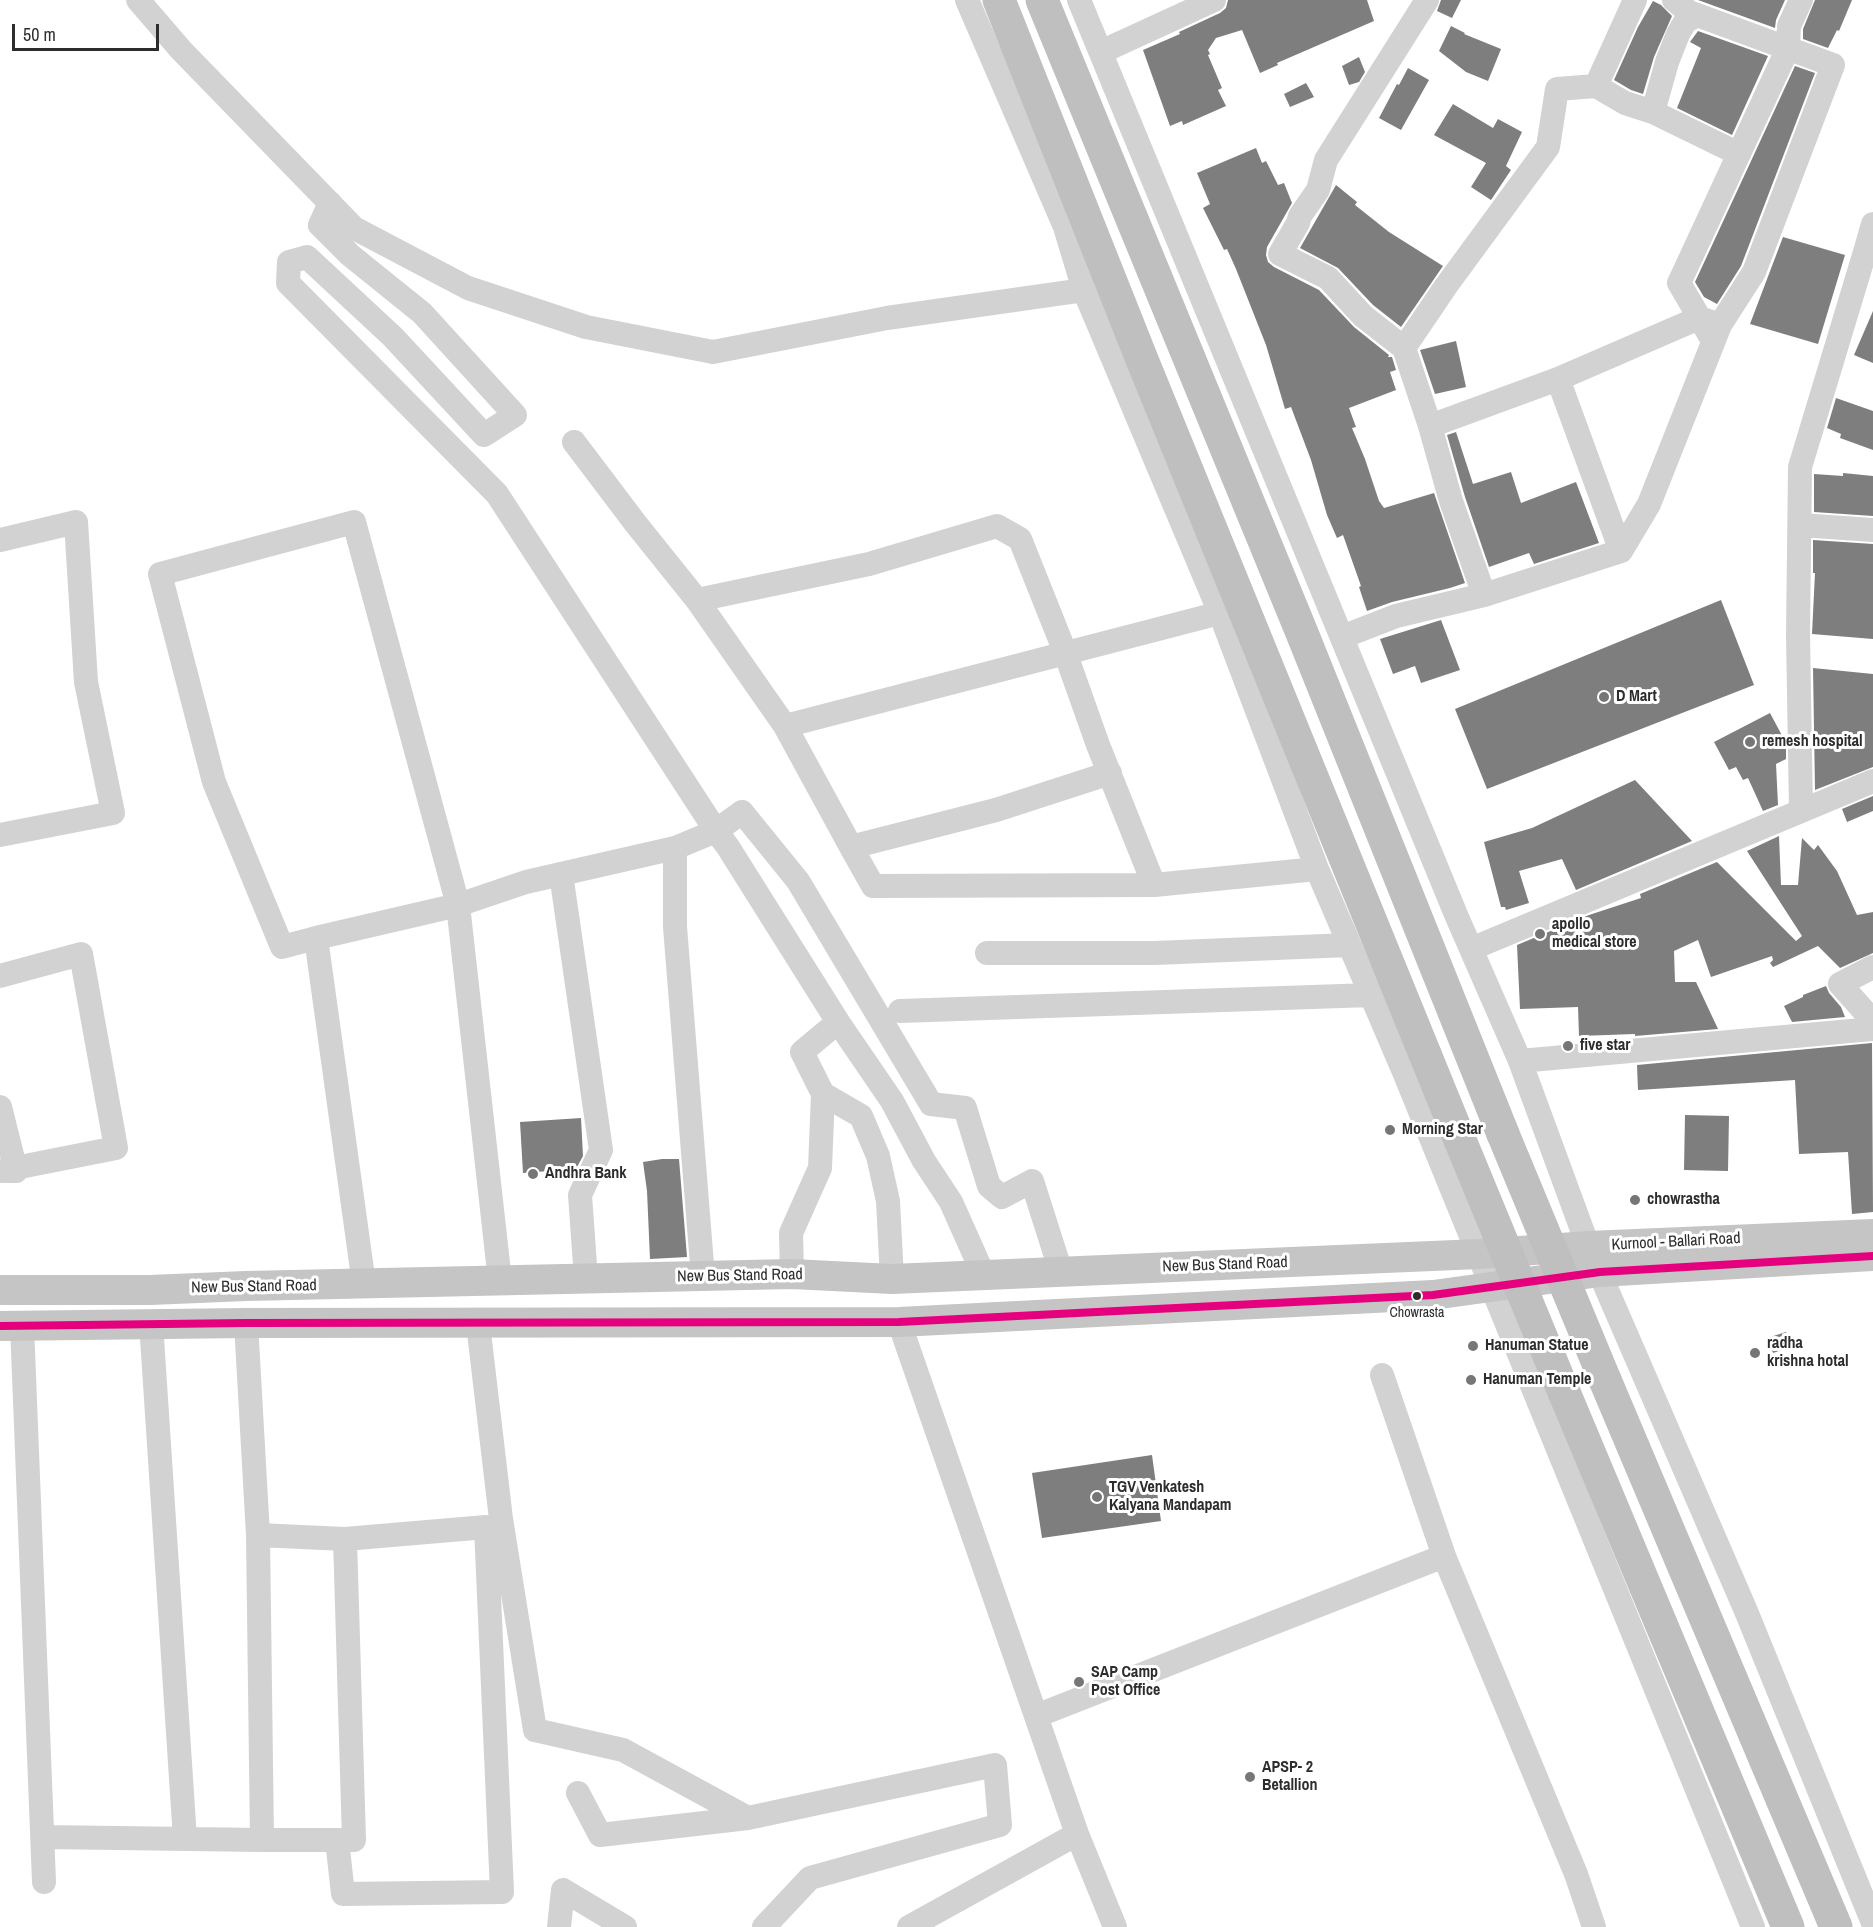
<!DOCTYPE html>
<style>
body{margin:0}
#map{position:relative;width:1873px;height:1927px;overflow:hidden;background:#fff;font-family:"Archivo Narrow",sans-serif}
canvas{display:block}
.scale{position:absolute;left:12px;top:24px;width:147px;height:27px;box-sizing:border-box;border:3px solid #2d2d2d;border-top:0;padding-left:8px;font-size:18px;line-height:21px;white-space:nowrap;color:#2d2d2d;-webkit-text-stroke:4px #fff;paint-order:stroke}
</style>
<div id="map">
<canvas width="1873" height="1927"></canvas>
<div class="scale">50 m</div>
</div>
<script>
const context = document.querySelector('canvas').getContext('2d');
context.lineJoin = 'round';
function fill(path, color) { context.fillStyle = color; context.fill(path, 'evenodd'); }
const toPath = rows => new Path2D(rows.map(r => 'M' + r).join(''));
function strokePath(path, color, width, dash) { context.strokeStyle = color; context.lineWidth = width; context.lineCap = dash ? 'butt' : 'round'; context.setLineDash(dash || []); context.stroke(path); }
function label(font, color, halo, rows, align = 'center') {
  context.font = font + ' "Archivo Narrow",sans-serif'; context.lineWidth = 6; context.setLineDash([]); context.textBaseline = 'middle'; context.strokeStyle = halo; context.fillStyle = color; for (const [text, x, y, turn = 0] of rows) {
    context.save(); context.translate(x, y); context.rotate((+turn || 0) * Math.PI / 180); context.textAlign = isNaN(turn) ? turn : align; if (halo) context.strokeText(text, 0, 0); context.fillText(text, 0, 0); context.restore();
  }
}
fill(toPath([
 [1228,0,1367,0,1374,21,1277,63,1278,65,1260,73,1242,30,1216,38,1208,50,1210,54,1208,55,1222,88,1218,90,1226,106,1183,125,1182,121,1170,126,1143,50,1180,34,1179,32,1220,13,1226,8],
 [1441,0,1461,0,1452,18,1437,11],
 [1698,0,1785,0,1776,20,1775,28],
 [1815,0,1852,0,1839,31,1837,30,1828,48,1803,39,1803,29],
 [1653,1,1661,5,1672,16,1654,57,1643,94,1631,90,1614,80,1638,27],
 [1451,26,1465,33,1464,34,1501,49,1488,81,1466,72,1439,51],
 [1698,31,1768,56,1732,135,1677,108,1701,48,1690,42],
 [1359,57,1365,72,1359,82,1349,85,1342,66],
 [1795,66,1815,73,1741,266,1717,304,1704,297,1695,282],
 [1408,68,1429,80,1401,130,1379,118,1397,84,1399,85],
 [1306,83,1314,97,1290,107,1284,94],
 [1453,104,1493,128,1498,119,1522,132,1506,166,1511,170,1491,200,1471,187,1486,163,1434,135],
 [1256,148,1262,163,1266,161,1278,185,1284,183,1292,203,1267,247,1266,255,1268,262,1274,267,1319,290,1354,327,1389,355,1388,357,1392,357,1396,370,1390,372,1396,390,1349,408,1356,427,1352,428,1365,459,1379,501,1384,508,1434,493,1465,583,1450,588,1392,602,1367,611,1359,587,1361,586,1343,535,1337,538,1327,515,1311,460,1291,407,1285,409,1266,345,1236,269,1227,249,1224,250,1203,208,1210,204,1197,173],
 [1336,185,1357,202,1355,205,1389,232,1443,266,1401,327,1373,305,1338,268,1300,248],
 [1783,237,1845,255,1818,344,1750,324],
 [1873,311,1873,363,1854,355],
 [1456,341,1466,387,1435,394,1420,350],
 [1836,398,1873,411,1873,450,1840,438,1841,434,1827,428],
 [1456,432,1473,484,1511,472,1521,503,1576,482,1599,543,1534,564,1529,553,1489,567,1465,497,1447,435],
 [1843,473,1873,476,1873,516,1814,512,1814,474,1843,476],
 [1813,540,1873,544,1873,639,1812,634,1815,573,1813,573],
 [1721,600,1754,685,1487,789,1455,709],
 [1441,620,1460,670,1421,683,1415,666,1393,674,1380,639],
 [1813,668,1873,674,1873,767,1815,790],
 [1770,713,1786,743,1786,759,1776,764,1778,805,1763,811,1748,778,1743,780,1736,767,1729,770,1714,742],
 [1635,780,1692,841,1576,890,1562,859,1519,871,1529,903,1506,910,1505,907,1501,907,1484,842,1532,828],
 [1873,796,1873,811,1847,822,1842,809],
 [1779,836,1781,885,1798,885,1802,838,1814,850,1818,845,1837,871,1857,915,1873,912,1873,953,1840,968,1818,946,1773,967,1770,963,1773,960,1772,956,1711,977,1698,940,1674,951,1675,982,1696,982,1718,1029,1635,1036,1635,1034,1579,1036,1578,1007,1520,1009,1517,945,1589,915,1641,898,1640,894,1717,862,1796,941,1802,936,1747,851],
 [1826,986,1829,993,1841,1007,1845,1017,1792,1022,1784,1006,1803,997,1803,995],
 [1872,1043,1873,1212,1852,1214,1848,1152,1799,1154,1795,1080,1638,1090,1637,1065],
 [1685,1115,1729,1116,1728,1171,1684,1170],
 [581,1118,583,1156,576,1169,523,1173,520,1122],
 [662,1159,679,1159,687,1257,650,1259,647,1191,643,1162],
 [1786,1332,1791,1347,1773,1353,1767,1338],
 [1152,1455,1161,1521,1042,1538,1032,1473]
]), '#7e7e7e');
strokePath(toPath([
 [138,0,181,50,354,228,468,288,586,327,713,352,887,318,1084,290],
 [967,0,1065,227,1084,290,1220,613,1317,869,1404,1072,1753,1927],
 [1079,0,1457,917,1520,1061,1588,1246,1746,1611,1873,1923],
 [1635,0,1596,86,1625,103,1653,112],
 [1697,15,1685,22,1678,34,1667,62,1653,112,1739,154],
 [1101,52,1214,0],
 [330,203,320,225,350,255,422,313,515,415,484,435,393,337,307,257,289,262,288,283,497,494,716,831,675,848],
 [1865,252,1873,224],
 [1713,341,1679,283,1788,48,1789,26,1801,0],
 [1404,348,1446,286,1548,147,1557,89,1596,86],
 [1558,379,1621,551],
 [1430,426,1558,379,1699,318,1714,323],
 [574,442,636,524,697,600,869,564,997,526,1020,539,1065,652,1098,745,1154,885,1317,869],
 [1800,525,1873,530],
 [0,540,76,522,86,682,113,813,0,835],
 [1484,595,1621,551,1649,504,1720,325,1754,272,1833,65,1689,12,1674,0],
 [697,600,785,726,851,847],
 [1342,637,1396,616,1484,595,1451,501,1430,426,1404,348,1363,316,1328,278,1280,254,1298,223,1300,216,1318,190,1326,160,1427,0],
 [785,726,1220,613],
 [1110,773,996,810,851,847,873,886,1154,885],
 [1801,811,1798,634,1800,467,1865,252,1873,254],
 [561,874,601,1150,580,1195,586,1279],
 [316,938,282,947,214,782,160,574,354,522,458,905,316,938,364,1284],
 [1471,949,1873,781],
 [987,953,1155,953,1349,945],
 [1873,967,1840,984,1873,1021],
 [0,976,81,954,116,1148,15,1168],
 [900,1011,1371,995],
 [838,1022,728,847,716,831,742,812,798,881,931,1104,965,1108,989,1186,1002,1197,1032,1181,1061,1272],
 [1520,1061,1873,1029],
 [823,1094,861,1116,878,1156,888,1201,892,1279],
 [0,1107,16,1171,2,1171],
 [792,1274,791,1233,820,1168,823,1094,802,1052,838,1022,892,1101,924,1161,951,1202,984,1276],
 [500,1281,458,905,526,882,675,848,675,927,703,1277],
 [899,1322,1077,1834,909,1927],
 [151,1323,185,1839],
 [478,1324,501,1519,535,1730,623,1750,748,1818,995,1765,1000,1825,810,1878,764,1927],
 [22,1325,44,1882],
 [1382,1375,1444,1556,1576,1874,1594,1927],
 [258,1535,345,1539,354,1840,262,1840],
 [1036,1716,1444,1556],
 [578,1793,600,1835,748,1818],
 [1077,1834,1115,1927],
 [44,1837,262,1840,258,1535,246,1323],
 [337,1840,343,1894,502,1892,486,1527,345,1539],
 [559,1927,563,1890,625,1927]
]), '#d2d2d2', 24);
strokePath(toPath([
 [0,1290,150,1290,246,1286,792,1274,892,1279,1479,1254,1588,1246,1873,1234],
 [0,1326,246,1323,899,1322,1433,1295,1600,1272,1873,1256]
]), '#c5c5c5', 30);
strokePath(toPath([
 [999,0,1143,362,1460,1140],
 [1042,0,1302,633,1503,1134],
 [1605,1380,1836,1927],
 [1564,1392,1788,1927]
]), '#bfbfbf', 33);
strokePath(toPath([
 [1503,1134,1605,1380],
 [1460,1140,1564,1392]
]), '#bfbfbf', 33);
strokePath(toPath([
 [0,1326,246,1323,899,1322,1433,1295,1600,1272,1873,1256]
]), '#e5007d', 8);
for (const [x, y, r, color] of [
 [1604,697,6,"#767676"],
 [1750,742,6,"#767676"],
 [1540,934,6,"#767676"],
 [1568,1046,6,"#767676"],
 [1390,1130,6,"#767676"],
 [533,1174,6,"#767676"],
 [1635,1200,6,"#767676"],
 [1417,1296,5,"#2d2d2d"],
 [1473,1346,6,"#767676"],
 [1755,1353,6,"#767676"],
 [1471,1380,6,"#767676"],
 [1097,1497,6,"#767676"],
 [1079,1682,6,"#767676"],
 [1250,1777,6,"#767676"]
]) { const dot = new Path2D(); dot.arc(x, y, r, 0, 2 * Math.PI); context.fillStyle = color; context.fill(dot); strokePath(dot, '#fff', 2); }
label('14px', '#2d2d2d', '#fff', [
 ["Chowrasta",1417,1313]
]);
label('bold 16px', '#2d2d2d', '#fff', [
 ["D Mart",1616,697],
 ["remesh hospital",1762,742],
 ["apollo",1552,925],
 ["medical store",1552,943],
 ["five star",1580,1046],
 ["Morning Star",1402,1130],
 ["Andhra Bank",545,1174],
 ["chowrastha",1647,1200],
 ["radha",1767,1344],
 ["krishna hotal",1767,1362],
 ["Hanuman Statue",1485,1346],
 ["Hanuman Temple",1483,1380],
 ["TGV Venkatesh",1109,1488],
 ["Kalyana Mandapam",1109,1506],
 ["SAP Camp",1091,1673],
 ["Post Office",1091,1691],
 ["APSP- 2",1262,1768],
 ["Betallion",1262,1786]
], 'left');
label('16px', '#2d2d2d', '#fff', [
 ["Kurnool - Ballari Road",1676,1242,-3],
 ["New Bus Stand Road",1225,1265,-2],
 ["New Bus Stand Road",740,1276,-1],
 ["New Bus Stand Road",254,1287,-1]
]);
</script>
